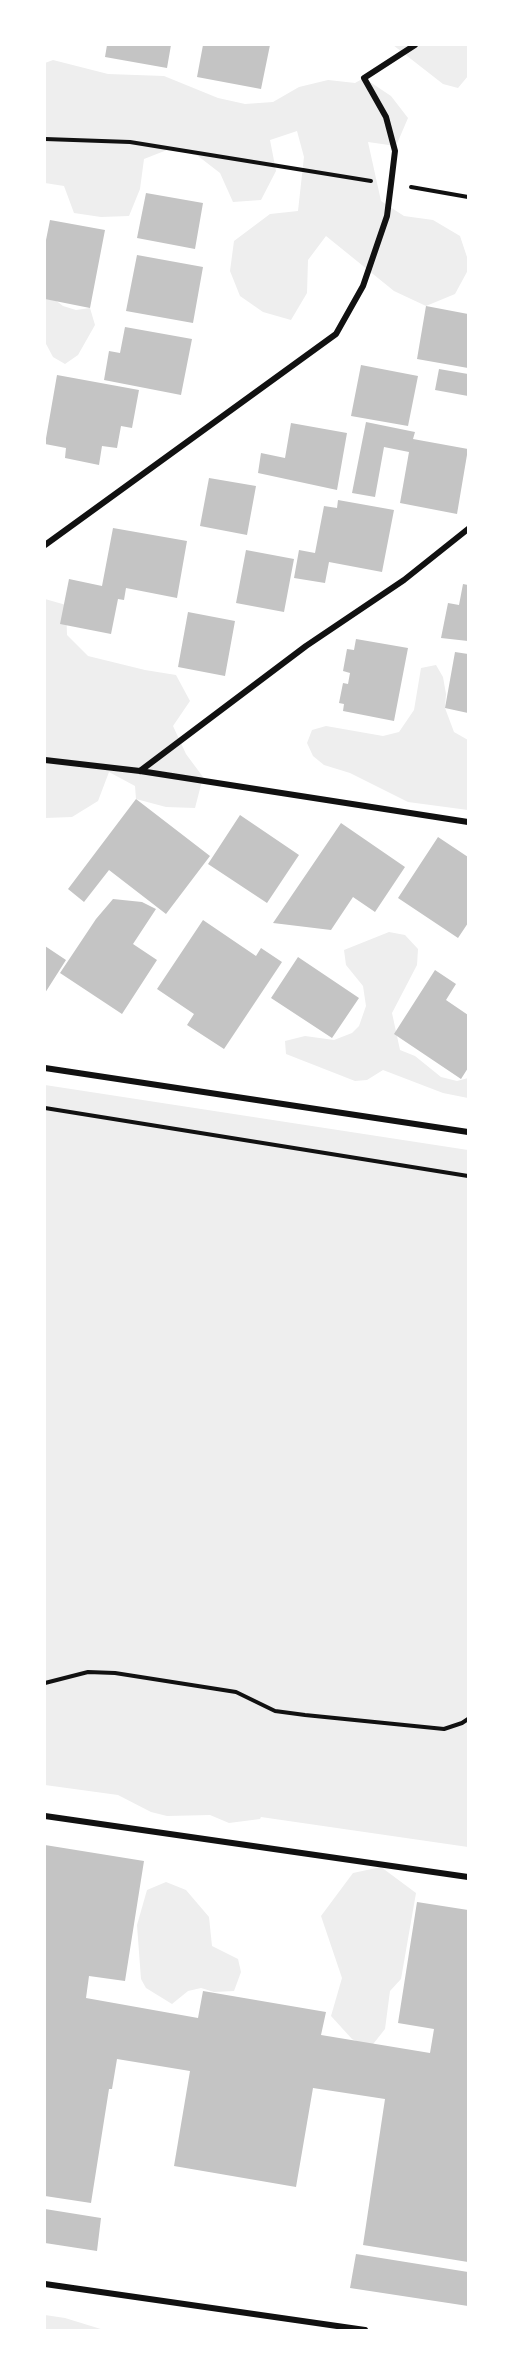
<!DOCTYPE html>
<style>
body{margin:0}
#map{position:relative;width:513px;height:2375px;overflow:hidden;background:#fff;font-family:"Exo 2",sans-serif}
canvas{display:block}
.frame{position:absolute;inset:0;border:46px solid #fff;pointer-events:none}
</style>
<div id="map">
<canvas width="513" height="2375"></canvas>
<div class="frame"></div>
</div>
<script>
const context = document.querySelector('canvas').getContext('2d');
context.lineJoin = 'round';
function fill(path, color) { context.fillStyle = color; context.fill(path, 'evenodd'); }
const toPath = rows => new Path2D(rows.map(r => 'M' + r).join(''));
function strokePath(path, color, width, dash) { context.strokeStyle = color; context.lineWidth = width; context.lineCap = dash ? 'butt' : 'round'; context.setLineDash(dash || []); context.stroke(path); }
fill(toPath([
 [393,45,468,45,468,76,458,88,443,84],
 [53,60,108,74,164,76,218,98,245,104,273,102,299,87,328,80,355,83,364,78,391,96,408,118,396,146,368,142,381,201,404,216,433,220,460,236,468,260,468,270,455,294,426,306,394,291,326,236,308,260,307,293,291,320,263,312,240,296,230,271,234,241,270,214,298,211,304,157,297,131,270,140,276,171,261,200,233,202,220,173,198,156,172,148,144,159,140,189,129,216,101,217,74,213,64,186,45,183,45,63],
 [45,292,63,306,76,310,90,308,95,325,78,355,65,364,53,357,45,342],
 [45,599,66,605,67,635,88,656,145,670,176,675,190,701,173,726,186,754,203,777,195,808,166,807,136,799,135,786,109,772,98,801,72,817,45,818],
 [436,665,443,677,446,694,445,708,454,732,468,740,468,810,408,802,350,773,324,765,313,756,307,743,312,730,326,726,383,736,399,732,414,710,421,668],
 [389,932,405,935,418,949,417,965,392,1013,400,1050,415,1056,441,1077,457,1081,468,1078,468,1098,443,1093,383,1070,367,1080,355,1081,286,1054,285,1041,305,1036,334,1040,352,1033,359,1026,366,1006,363,986,346,965,344,950],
 [45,1085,468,1150,468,1847,261,1817,260,1819,229,1823,210,1815,167,1816,151,1812,118,1795,45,1785],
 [381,1867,416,1893,401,1979,390,1991,385,2029,370,2048,352,2039,331,2016,342,1978,321,1916,353,1873],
 [166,1882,186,1890,209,1917,212,1946,238,1959,241,1972,234,1991,214,1992,201,1988,188,1991,172,2004,146,1988,141,1979,137,1925,147,1890],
 [45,2315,65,2318,104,2330,45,2330]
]), '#eee');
fill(toPath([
 [107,45,171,45,167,68,105,57],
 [203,45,270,45,261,89,197,77],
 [146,193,203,203,195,249,137,238],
 [50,220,105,230,90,308,45,299,45,245],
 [137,255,203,267,193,323,126,311],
 [426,306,468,314,468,368,417,359],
 [125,327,192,339,181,395,104,380,109,351,120,353],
 [361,365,418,376,408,426,351,416],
 [439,369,468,374,468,396,435,390],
 [57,375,139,390,132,428,121,426,117,448,102,446,99,465,65,458,66,448,45,444],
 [366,422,415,432,413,439,468,449,457,514,400,503,409,452,384,447,375,497,352,493],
 [291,423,347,433,337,490,258,473,261,453,285,458],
 [209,478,256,486,247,535,200,526],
 [338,500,394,510,382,572,329,562,325,583,294,578,299,550,315,553,324,506,337,508],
 [113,528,187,541,177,598,126,588,124,600,118,599,111,634,60,624,69,579,102,586],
 [246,550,294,559,284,612,236,603],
 [463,584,468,585,468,641,441,638,448,603,459,605],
 [188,612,235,621,225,676,178,667],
 [356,639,408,648,394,721,343,711,344,704,339,703,343,683,348,684,350,673,343,671,347,649,354,650],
 [455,652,468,654,468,713,445,708],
 [136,799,210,856,166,914,109,870,84,902,68,889],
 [240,815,299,855,267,903,208,864],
 [341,823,405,867,375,912,353,897,331,930,273,923],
 [438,837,468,857,468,923,458,938,398,898],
 [113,899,142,902,156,909,133,944,157,960,122,1014,60,973,96,919],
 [203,920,256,956,261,948,282,962,224,1049,187,1025,194,1014,157,989],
 [45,946,66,960,45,993],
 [298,957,359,998,332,1038,271,998],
 [435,970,456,984,446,1000,468,1015,468,1068,461,1079,394,1034],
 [45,1845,144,1861,125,1981,89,1976,86,1998,198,2018,203,1991,326,2012,321,2035,430,2053,434,2029,398,2023,417,1902,468,1910,468,2262,363,2245,385,2099,313,2088,296,2187,174,2166,190,2071,117,2059,112,2089,109,2089,91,2203,45,2196],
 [45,2209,101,2218,97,2251,45,2243],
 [356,2254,468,2272,468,2306,350,2288]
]), '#c4c4c4');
strokePath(toPath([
 [45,139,130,142,371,181],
 [411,187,468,197],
 [45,1108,468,1176],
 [45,1683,88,1672,115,1673,236,1692,275,1711,305,1715,444,1729,462,1723,468,1719]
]), '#111', 4);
strokePath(toPath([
 [45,545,336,334,363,286,387,216,391,184,395,151,386,117,364,78,415,45],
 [45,760,140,771,468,822],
 [140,771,306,646,404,580,468,529],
 [45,1068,468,1132],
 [45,1816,468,1877],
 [45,2284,365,2330]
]), '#111', 6);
</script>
